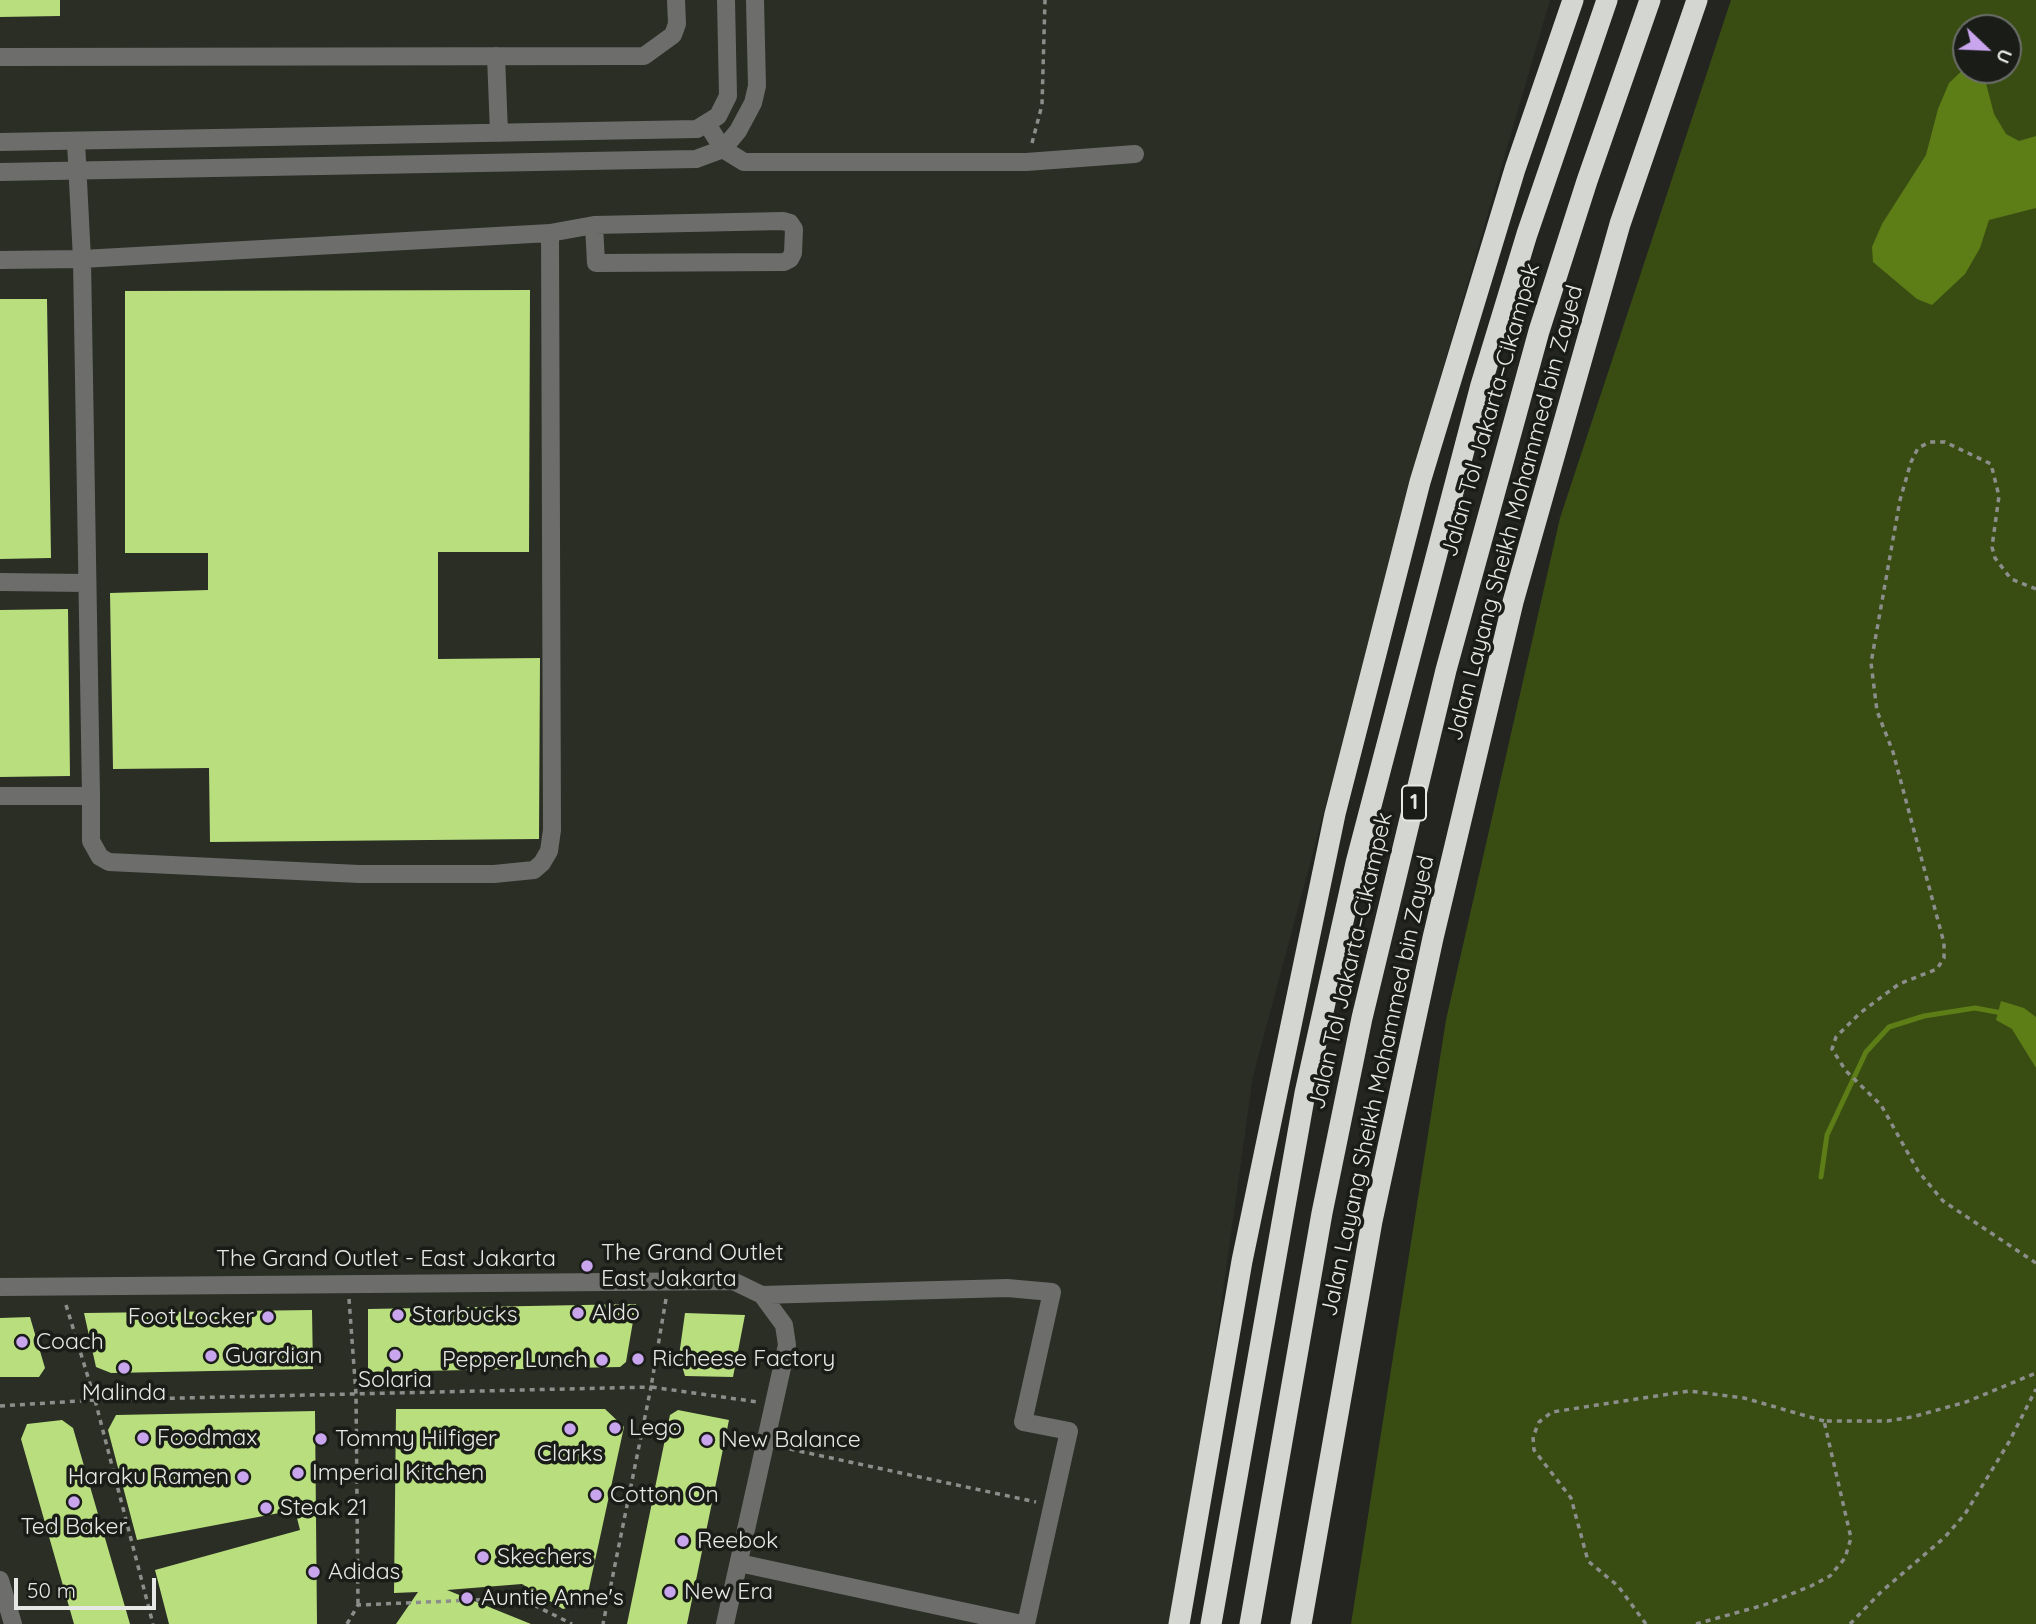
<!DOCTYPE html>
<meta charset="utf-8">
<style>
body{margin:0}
#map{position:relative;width:2036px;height:1624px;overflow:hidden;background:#242521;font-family:Quicksand,sans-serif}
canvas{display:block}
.north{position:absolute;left:1952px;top:14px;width:70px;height:70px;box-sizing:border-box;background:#1a1c18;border:2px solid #6c6e6a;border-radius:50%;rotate:113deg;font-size:19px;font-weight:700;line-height:28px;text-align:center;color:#e6e8e5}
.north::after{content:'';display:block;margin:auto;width:24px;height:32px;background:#c9a5ee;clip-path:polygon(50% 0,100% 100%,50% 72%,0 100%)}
.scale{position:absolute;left:14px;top:1578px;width:142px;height:32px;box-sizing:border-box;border:4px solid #e6e8e5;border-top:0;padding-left:9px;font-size:21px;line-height:24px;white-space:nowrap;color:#e6e8e5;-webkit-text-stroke:5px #1a1c18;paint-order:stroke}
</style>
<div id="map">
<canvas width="2036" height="1624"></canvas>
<div class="north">U</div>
<div class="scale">50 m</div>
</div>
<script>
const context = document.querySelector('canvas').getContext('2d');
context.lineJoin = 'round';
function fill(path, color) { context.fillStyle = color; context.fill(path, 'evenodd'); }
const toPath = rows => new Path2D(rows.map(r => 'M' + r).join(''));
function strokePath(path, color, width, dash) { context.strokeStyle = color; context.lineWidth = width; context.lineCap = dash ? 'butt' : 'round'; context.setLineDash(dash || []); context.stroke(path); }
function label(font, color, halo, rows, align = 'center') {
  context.font = font + ' Quicksand,sans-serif'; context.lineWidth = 7; context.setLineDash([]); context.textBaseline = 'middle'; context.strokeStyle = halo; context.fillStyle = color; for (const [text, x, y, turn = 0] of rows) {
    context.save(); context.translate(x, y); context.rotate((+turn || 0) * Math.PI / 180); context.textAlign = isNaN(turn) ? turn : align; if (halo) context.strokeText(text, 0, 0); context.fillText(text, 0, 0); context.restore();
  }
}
fill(toPath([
 [0,0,1550,0,1441,375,1253,1076,1198,1470,1181,1624,0,1624]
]), '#2a2e24');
fill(toPath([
 [1731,0,2036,0,2036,1624,1351,1624,1446,1020,1560,518],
 [1966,28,2008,28,2008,70,1966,70]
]), '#394d13');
fill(toPath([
 [1966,67,1966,70,1983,72,1994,114,2006,134,2019,141,2036,136,2036,208,1989,220,1980,248,1965,274,1932,305,1917,299,1873,262,1872,247,1882,224,1926,155,1938,109,1949,83],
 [2001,1001,2024,1008,2036,1017,2036,1068,2012,1029,1996,1020]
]), '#5d7d17');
strokePath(toPath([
 [1821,1177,1827,1135,1866,1052,1889,1027,1924,1016,1975,1008,2002,1013]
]), '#5d7d17', 5);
fill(toPath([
 [0,0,60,0,60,16,0,17],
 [530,290,529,552,438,552,438,659,540,658,539,839,210,842,209,768,113,769,110,593,208,590,208,553,125,553,125,291],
 [0,299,47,299,51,558,0,559],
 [68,609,70,776,0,777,0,610],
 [636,1304,626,1362,620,1367,368,1372,368,1309],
 [312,1310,313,1369,111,1373,96,1367,84,1313],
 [685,1313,745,1315,733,1377,685,1376,679,1356],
 [30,1317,45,1368,39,1377,0,1377,0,1318],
 [396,1409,605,1409,624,1427,586,1602,563,1609,522,1584,447,1590,531,1624,396,1624,418,1592,394,1593],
 [678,1410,729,1420,687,1624,627,1624,670,1415],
 [315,1411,317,1624,169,1624,155,1570,300,1530,295,1510,137,1540,108,1430,116,1415],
 [62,1420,73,1428,130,1624,74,1624,21,1439,27,1424]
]), '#b9de7e');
strokePath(toPath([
 [1032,143,1042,105,1045,0],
 [2036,589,2011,579,1995,558,1992,547,1999,496,1991,464,1945,442,1930,442,1918,448,1911,462,1900,500,1871,663,1877,711,1893,752,1944,943,1944,958,1937,969,1899,984,1860,1013,1836,1037,1832,1049,1846,1071,1881,1105,1918,1171,1943,1201,2036,1263],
 [349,1299,356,1394,358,1605],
 [666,1299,651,1387,758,1402],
 [66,1305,95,1400,153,1624],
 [0,1406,95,1400,651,1387,603,1624],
 [780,1447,1036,1502],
 [347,1624,358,1605,520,1598,572,1624],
 [1646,1624,1618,1586,1588,1561,1571,1498,1534,1450,1533,1437,1539,1422,1552,1412,1689,1391,1744,1398,1824,1421],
 [1696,1624,1764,1605,1811,1586,1830,1576,1845,1558,1851,1538,1824,1421,1887,1421,1912,1417,1966,1402,2036,1373],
 [1850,1624,1881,1592,1945,1537,1965,1514,2009,1442,2036,1389]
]), '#8c8e8b', 3.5, [5, 5]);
strokePath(toPath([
 [496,56,499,133],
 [0,57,644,56,673,35,677,24,676,0],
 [707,124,723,149,744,162,1026,162,1135,154],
 [0,142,697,129,718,116,728,96,726,0],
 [0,172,696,159,723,149,738,131,753,103,757,86,755,0],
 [550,233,594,225,783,221,790,223,794,229,793,253,790,259,784,262,596,263,594,225],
 [0,260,82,259,550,233,552,830,549,851,542,863,534,870,494,874,359,874,109,862,100,857,91,841,91,796],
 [0,582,85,583],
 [0,796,91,796,82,259,76,142],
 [0,1287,733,1281,762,1295,784,1325,787,1345,725,1624],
 [762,1295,1007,1288,1052,1292,1023,1422,1069,1431,1026,1624],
 [739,1563,1022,1624],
 [0,1580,13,1624]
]), '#6d6e6c', 18);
strokePath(toPath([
 [1179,1624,1242,1261,1335,814,1420,482,1515,169,1573,0],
 [1211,1624,1305,1093,1356,863,1481,385,1527,234,1607,0],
 [1250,1624,1322,1213,1362,1018,1446,670,1539,331,1587,181,1650,0],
 [1301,1624,1372,1221,1433,938,1513,602,1620,224,1697,0]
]), '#d4d7d1', 21);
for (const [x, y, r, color] of [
 [587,1266,7,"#c9a5ee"],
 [578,1313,7,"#c9a5ee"],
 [398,1315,7,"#c9a5ee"],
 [268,1317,7,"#c9a5ee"],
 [22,1342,7,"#c9a5ee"],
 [395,1355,7,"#c9a5ee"],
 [211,1356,7,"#c9a5ee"],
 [638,1359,7,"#c9a5ee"],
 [602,1360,7,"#c9a5ee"],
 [124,1368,7,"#c9a5ee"],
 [615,1428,7,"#c9a5ee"],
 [570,1429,7,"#c9a5ee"],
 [143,1438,7,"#c9a5ee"],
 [321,1439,7,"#c9a5ee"],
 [707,1440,7,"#c9a5ee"],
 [298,1473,7,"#c9a5ee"],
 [243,1477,7,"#c9a5ee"],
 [596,1495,7,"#c9a5ee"],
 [74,1502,7,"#c9a5ee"],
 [266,1508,7,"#c9a5ee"],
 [683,1541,7,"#c9a5ee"],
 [483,1557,7,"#c9a5ee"],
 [314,1572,7,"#c9a5ee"],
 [670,1592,7,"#c9a5ee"],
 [467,1598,7,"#c9a5ee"]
]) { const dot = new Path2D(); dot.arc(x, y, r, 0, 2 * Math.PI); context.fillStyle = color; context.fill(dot); strokePath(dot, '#1a1c18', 2.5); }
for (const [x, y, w] of [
 [1414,803,24]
]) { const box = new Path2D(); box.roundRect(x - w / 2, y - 17.5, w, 35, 5); context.fillStyle = '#1a1c18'; context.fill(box); strokePath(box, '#e6e8e5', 2); }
label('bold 21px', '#e6e8e5', null, [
 ["1",1414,803]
]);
label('23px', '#e6e8e5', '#1a1c18', [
 ["Jalan Tol Jakarta–Cikampek",1491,410,-74],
 ["Jalan Layang Sheikh Mohammed bin Zayed",1515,513,-75],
 ["Jalan Tol Jakarta–Cikampek",1351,961,-77],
 ["Jalan Layang Sheikh Mohammed bin Zayed",1378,1086,-78],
 ["The Grand Outlet - East Jakarta",386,1259]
]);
label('23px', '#e6e8e5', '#1a1c18', [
 ["The Grand Outlet",601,1253],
 ["East Jakarta",601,1279],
 ["Aldo",592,1313],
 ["Starbucks",412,1315],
 ["Foot Locker",254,1317,"right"],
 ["Coach",36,1342],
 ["Guardian",225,1356],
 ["Richeese Factory",652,1359],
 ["Pepper Lunch",588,1360,"right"],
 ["Solaria",395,1380,"center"],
 ["Malinda",124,1393,"center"],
 ["Lego",629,1428],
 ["Foodmax",157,1438],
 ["Tommy Hilfiger",335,1439],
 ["New Balance",721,1440],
 ["Clarks",570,1454,"center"],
 ["Imperial Kitchen",312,1473],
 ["Haraku Ramen",229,1477,"right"],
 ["Cotton On",610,1495],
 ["Steak 21",280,1508],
 ["Ted Baker",74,1527,"center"],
 ["Reebok",697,1541],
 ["Skechers",497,1557],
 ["Adidas",328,1572],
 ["New Era",684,1592],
 ["Auntie Anne's",481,1598]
], 'left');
</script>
